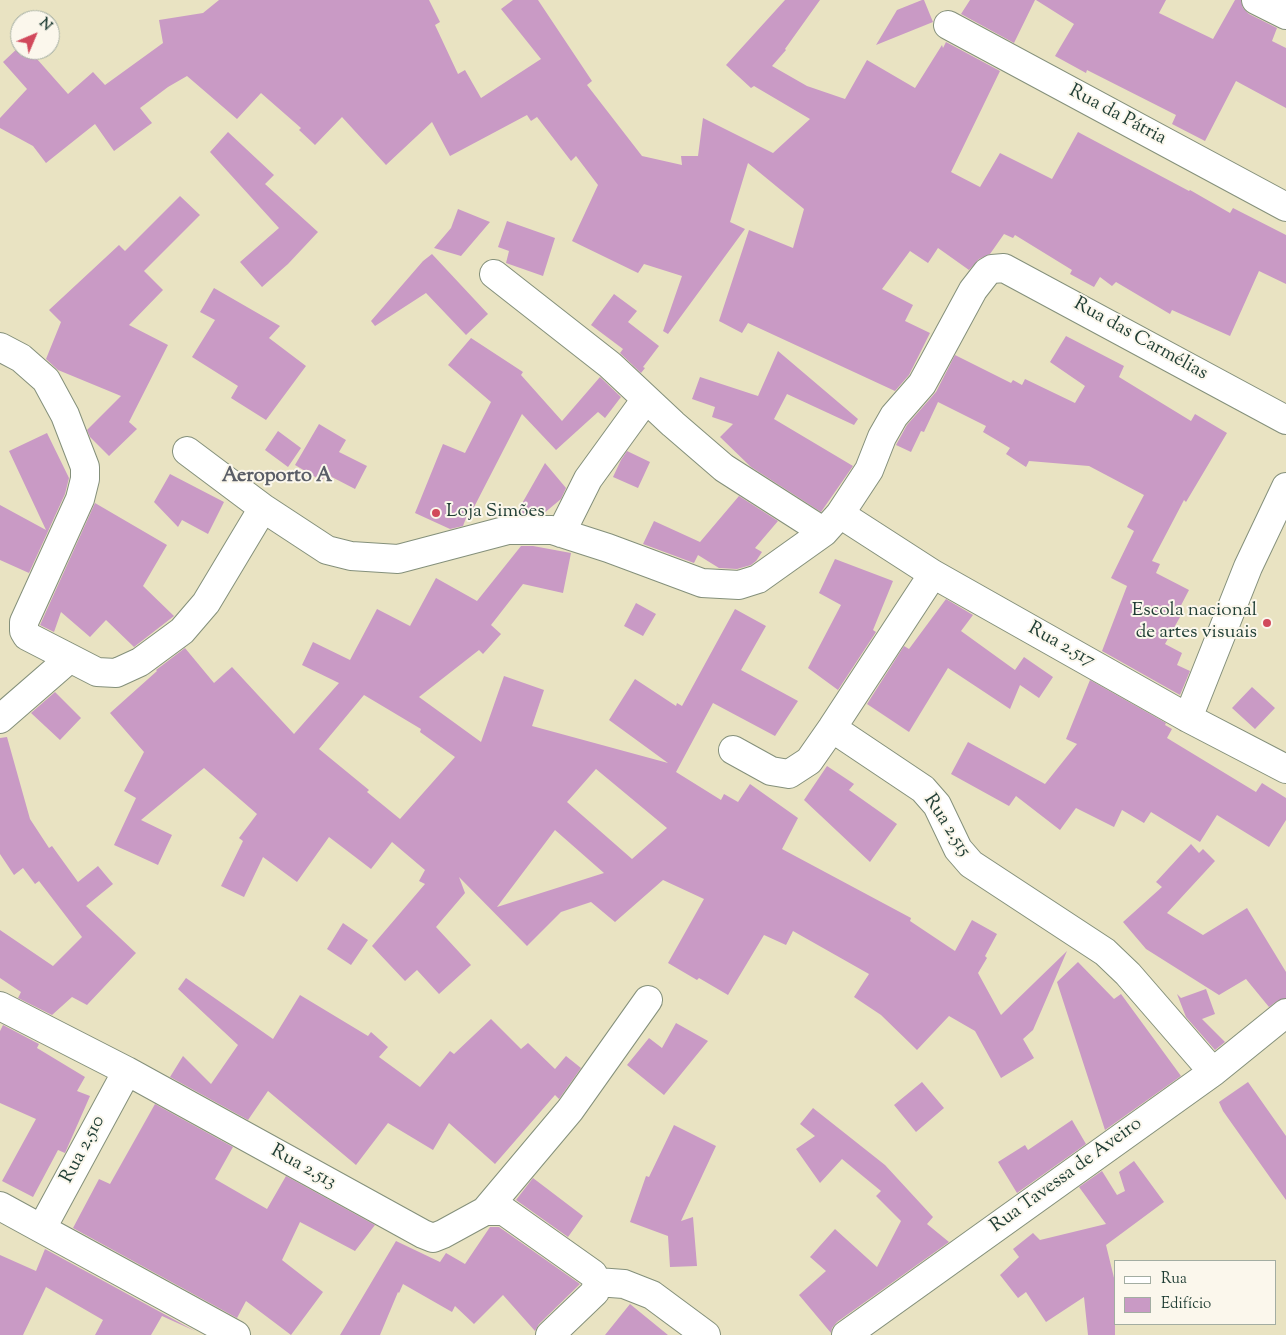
<!DOCTYPE html>
<meta charset="utf-8">
<style>
body{margin:0}
#map{position:relative;width:1286px;height:1335px;overflow:hidden;background:#e9e3c2;font-family:"Sorts Mill Goudy",serif}
canvas{display:block}
.legend{position:absolute;left:1114px;top:1260px;width:162px;height:65px;box-sizing:border-box;background:#fbf7ec;border:1px solid #a3ada2;margin:0;padding:6px 9px;list-style:none;font-size:15px;color:#1f3d34}
.legend li{display:flex;align-items:center;gap:10px;height:25px}
.legend b{width:25px;border:1px solid #a3ada2}
.north{position:absolute;left:10px;top:10px;width:50px;height:50px;box-sizing:border-box;background:#fbf7ec;border:1px solid #a3ada2;border-radius:50%;rotate:45deg;font-size:14px;font-weight:700;line-height:20px;text-align:center;color:#1f3d34}
.north::after{content:'';display:block;margin:auto;width:18px;height:22px;background:#d1495b;clip-path:polygon(50% 0,100% 100%,50% 72%,0 100%)}
</style>
<div id="map">
<canvas width="1286" height="1335"></canvas>
<ul class="legend">
<li><b style="height:6px;background:#fff"></b>Rua</li>
<li><b style="height:14px;background:#c99ac5"></b>Edifício</li>
</ul>
<div class="north">N</div>
</div>
<script>
const context = document.querySelector('canvas').getContext('2d');
context.lineJoin = 'round';
function fill(path, color) { context.fillStyle = color; context.fill(path, 'evenodd'); }
const toPath = rows => new Path2D(rows.map(r => 'M' + r).join(''));
function strokePath(path, color, width, dash) { context.strokeStyle = color; context.lineWidth = width; context.lineCap = dash ? 'butt' : 'round'; context.setLineDash(dash || []); context.stroke(path); }
function label(font, color, halo, rows, align = 'center') {
  context.font = font + ' "Sorts Mill Goudy",serif'; context.lineWidth = 4; context.setLineDash([]); context.textBaseline = 'middle'; context.strokeStyle = halo; context.fillStyle = color; for (const [text, x, y, turn = 0] of rows) {
    context.save(); context.translate(x, y); context.rotate((+turn || 0) * Math.PI / 180); context.textAlign = isNaN(turn) ? turn : align; if (halo) context.strokeText(text, 0, 0); context.fillText(text, 0, 0); context.restore();
  }
}
fill(toPath([
 [219,0,429,0,440,22,435,25,458,74,465,70,481,98,541,59,501,9,513,0,538,0,592,81,587,85,642,156,682,165,681,156,698,156,703,118,773,153,810,119,754,86,751,88,726,65,785,0,820,0,785,49,786,50,772,66,807,86,845,99,867,60,915,88,942,45,943,48,946,42,1000,71,951,172,980,187,1000,153,1052,179,1078,132,1189,191,1190,190,1230,213,1233,208,1286,235,1286,284,1259,271,1230,336,1172,310,1170,314,1116,282,1112,286,1100,277,1094,287,1070,274,1072,270,1015,235,1013,238,1004,234,990,254,979,259,969,270,938,248,928,263,910,251,882,289,913,305,905,321,930,333,909,375,895,391,748,323,742,333,719,321,749,230,793,248,804,209,748,163,730,222,745,229,668,334,663,331,682,276,644,264,638,273,572,241,598,185,576,156,571,161,537,117,531,121,527,115,450,156,432,122,386,165,342,117,315,145,299,130,301,128,261,93,237,119,187,76,168,87,140,108,152,123,114,151,95,124,46,163,33,146,0,128,0,118,27,89,3,62,20,46,20,50,29,50,68,94,93,72,105,85,163,43,159,20,203,13],
 [922,0,924,0,933,22,876,45,897,10],
 [970,0,1035,0,1014,43,961,14],
 [1036,0,1166,0,1159,13,1213,39,1235,0,1241,0,1243,8,1249,14,1277,28,1272,41,1286,48,1286,108,1236,81,1205,141,1172,124,1176,115,1087,70,1086,73,1055,56,1074,24],
 [228,132,274,175,265,184,318,232,288,264,262,287,240,262,279,228,210,152],
 [180,196,200,215,144,271,163,290,129,325,168,345,129,422,137,429,109,456,90,437,87,430,121,396,58,370,46,359,61,322,49,310,119,245,125,251],
 [458,209,490,222,461,256,434,248,451,228],
 [507,221,555,238,543,276,506,263,509,251,498,247],
 [432,254,488,314,466,335,426,293,375,326,371,321,423,261],
 [214,288,280,326,269,338,306,366,266,420,231,398,238,386,192,357,215,320,200,312],
 [614,294,637,311,628,322,659,346,643,367,645,368,641,373,620,353,623,349,591,325],
 [1066,336,1124,366,1119,377,1191,421,1195,414,1227,433,1186,502,1184,500,1152,561,1160,564,1156,573,1189,590,1176,615,1180,617,1165,644,1182,653,1177,665,1190,671,1180,695,1102,651,1127,586,1111,578,1134,531,1127,527,1144,495,1089,466,1029,461,1026,467,1006,454,1010,448,983,432,986,426,938,402,924,432,921,431,911,452,896,445,907,425,936,392,955,355,1011,383,1013,380,1022,385,1025,379,1075,403,1085,386,1050,362],
 [471,338,523,372,521,375,562,421,600,377,621,397,605,418,598,412,556,450,522,414,472,511,469,510,463,526,450,529,415,513,443,444,465,453,491,402,448,365],
 [778,351,858,419,854,425,787,394,774,419,853,466,821,512,751,467,720,437,733,424,712,417,715,407,692,399,700,377,758,396],
 [319,424,346,440,339,452,367,466,355,489,326,474,322,481,295,465],
 [278,431,301,448,288,467,265,450],
 [47,433,69,478,65,494,29,573,0,560,0,505,46,530,9,451],
 [627,451,650,462,638,488,613,477,621,460],
 [545,463,566,488,561,499,543,514,516,514],
 [170,474,224,502,208,534,182,520,178,527,154,502],
 [739,496,778,521,755,548,762,552,756,561,751,565,737,569,719,568,698,555,694,563,643,544,654,521,700,542],
 [95,503,167,545,143,586,174,616,134,647,106,620,90,637,61,612,54,632,40,625],
 [521,546,533,546,571,553,563,593,523,584,491,625,501,634,483,654,479,650,419,697,481,742,504,676,544,690,532,726,668,763,609,720,635,679,676,706,677,703,682,706,735,609,766,626,741,670,798,701,775,736,713,703,676,772,721,800,724,794,738,802,750,784,798,818,782,849,911,918,910,921,955,951,972,920,997,934,985,956,987,958,978,973,1001,1015,1067,951,1033,1030,1023,1039,1034,1058,1001,1078,975,1031,949,1016,917,1050,881,1015,854,997,869,974,793,931,786,945,764,935,728,995,699,978,697,980,668,963,704,899,663,880,615,922,591,902,561,912,527,946,459,877,465,893,436,927,471,965,439,994,417,970,405,981,372,946,425,884,419,881,425,870,392,842,371,869,329,837,297,882,263,857,244,897,221,886,243,841,239,838,257,814,204,768,141,820,172,835,158,865,114,845,136,798,124,791,144,752,110,713,157,671,156,670,185,648,214,683,232,667,294,734,339,683,302,665,313,642,350,660,377,609,410,626,436,578,477,601],
 [364,695,421,729,420,732,455,757,400,819,367,792,369,790,319,749],
 [596,769,667,828,632,859,567,802],
 [555,830,604,873,497,907],
 [835,559,893,581,873,630,876,632,838,690,808,668,841,605,819,593],
 [946,599,973,615,961,631,1015,670,1024,657,1053,677,1039,698,1020,685,1010,709,948,668,909,732,867,704,904,646,909,649],
 [636,603,656,614,643,636,624,626],
 [1090,680,1166,723,1165,725,1172,729,1167,738,1256,792,1262,783,1286,798,1286,820,1269,847,1217,815,1200,842,1151,812,1144,823,1122,810,1114,827,1076,808,1060,830,1016,796,1009,806,951,774,968,742,1045,784,1077,744,1066,739],
 [1252,687,1275,708,1255,729,1232,708],
 [55,692,81,718,60,740,31,713],
 [7,737,30,819,49,848,52,846,78,882,98,866,113,884,86,906,136,953,87,1005,72,997,52,1015,18,998,21,992,0,978,0,930,53,966,82,937,39,881,35,884,23,868,14,875,0,854,0,738],
 [827,766,854,784,849,790,897,824,870,862,804,800],
 [1191,844,1199,853,1203,849,1215,861,1167,913,1203,935,1247,908,1286,972,1286,998,1277,1001,1269,1007,1246,979,1219,995,1146,949,1123,922,1162,887,1156,882],
 [343,923,368,940,351,965,327,949],
 [1078,962,1114,999,1121,994,1181,1076,1105,1130,1057,982],
 [186,978,273,1039,300,995,368,1036,371,1032,388,1047,379,1057,420,1087,450,1051,454,1054,491,1019,521,1049,528,1043,555,1069,566,1056,581,1068,559,1099,555,1095,495,1164,449,1123,433,1150,388,1123,356,1165,268,1091,248,1120,170,1077,183,1056,211,1084,238,1045,178,989],
 [1206,989,1215,1014,1202,1019,1225,1042,1215,1050,1186,1017,1177,994,1181,998],
 [676,1023,708,1041,664,1095,627,1065,649,1038,662,1048],
 [3,1025,39,1044,37,1048,85,1077,77,1091,90,1096,65,1153,58,1150,33,1197,2,1181,36,1119,0,1103,0,1031],
 [922,1082,944,1108,916,1132,894,1105],
 [1248,1082,1286,1136,1286,1200,1223,1111,1219,1102],
 [155,1104,233,1147,215,1179,267,1209,286,1176,375,1225,355,1251,300,1222,282,1260,323,1292,291,1335,246,1301,237,1318,73,1228,99,1179,110,1184],
 [813,1108,885,1165,933,1217,927,1224,949,1242,837,1322,832,1328,831,1333,799,1295,826,1271,810,1257,835,1229,877,1267,901,1221,876,1196,881,1191,842,1159,820,1183,796,1149,815,1136,800,1124],
 [1072,1120,1086,1144,1017,1193,998,1162,1025,1145,1028,1150],
 [674,1125,716,1146,681,1221,693,1217,697,1266,670,1267,668,1236,630,1222,646,1176,649,1177],
 [1134,1161,1164,1202,1106,1245,1115,1282,1115,1335,1088,1335,1084,1297,1046,1322,1026,1292,1018,1298,1000,1275,1019,1257,1013,1249,1033,1233,1040,1240,1106,1224,1079,1187,1102,1171,1117,1195,1125,1191,1119,1172],
 [533,1178,583,1216,568,1237,516,1200],
 [490,1227,499,1227,580,1284,539,1324,535,1331,503,1295,474,1324,455,1306,452,1312,403,1284,399,1293,398,1292,380,1335,340,1335,396,1241,440,1262,446,1253,465,1264],
 [45,1249,195,1331,162,1316,151,1335,95,1335,103,1320,46,1287,23,1335,0,1335,0,1255,36,1271],
 [630,1304,668,1335,605,1335]
]), '#c99ac5');
const street = toPath([
 [1256,0,1286,15],
 [948,25,1286,207],
 [494,274,610,365,673,424,724,468,824,532],
 [0,347,21,358,46,380,65,415,85,467,85,479,80,499,24,622,24,631,27,636,97,672,116,673,140,662,182,631,206,603,263,508],
 [187,451,263,508,327,550,351,556,398,559,508,530,552,530,608,548,702,583,739,585,758,579,824,532,840,514,869,470,882,437,894,416,922,384,973,290,987,272,992,269,1004,268,1286,420],
 [840,514,933,574,1188,718,1286,769],
 [561,533,588,479,646,399],
 [1188,718,1248,567,1286,487],
 [0,719,69,659],
 [832,728,923,789,937,805,958,849,971,864,1105,952,1128,974,1213,1072],
 [733,750,771,771,789,774,809,761,832,728,933,574],
 [0,1006,127,1071,423,1234,433,1238,443,1234,485,1211,504,1211,593,1274,597,1282],
 [0,1206,236,1335],
 [485,1211,570,1110,648,1000],
 [42,1228,127,1071],
 [597,1282,624,1284,652,1295,706,1335],
 [550,1335,595,1292,597,1282],
 [846,1335,1213,1072,1286,1013]
]);
strokePath(street, '#84907b', 30);
strokePath(street, '#fff', 28);
for (const [x, y, r, color] of [
 [436,513,5,"#d1495b"],
 [1267,623,5,"#d1495b"]
]) { const dot = new Path2D(); dot.arc(x, y, r, 0, 2 * Math.PI); context.fillStyle = color; context.fill(dot); strokePath(dot, '#fbf7ec', 2); }
label('19px', '#1f3d34', '#fbf7ec', [
 ["Rua da Pátria",1117,116,28],
 ["Rua das Carmélias",1140,340,29],
 ["Rua 2.517",1061,646,29],
 ["Rua 2.515",946,826,57],
 ["Rua 2.510",84,1150,-62],
 ["Rua 2.513",303,1168,29],
 ["Rua Tavessa de Aveiro",1067,1176,-36]
]);
label('19px', '#1f3d34', '#fbf7ec', [
 ["Loja Simões",446,513],
 ["Escola nacional",1257,612,"right"],
 ["de artes visuais",1257,634,"right"]
], 'left');
label('bold 20px', '#5a5e67', '#fbf7ec', [
 ["Aeroporto A",277,478]
]);
</script>
